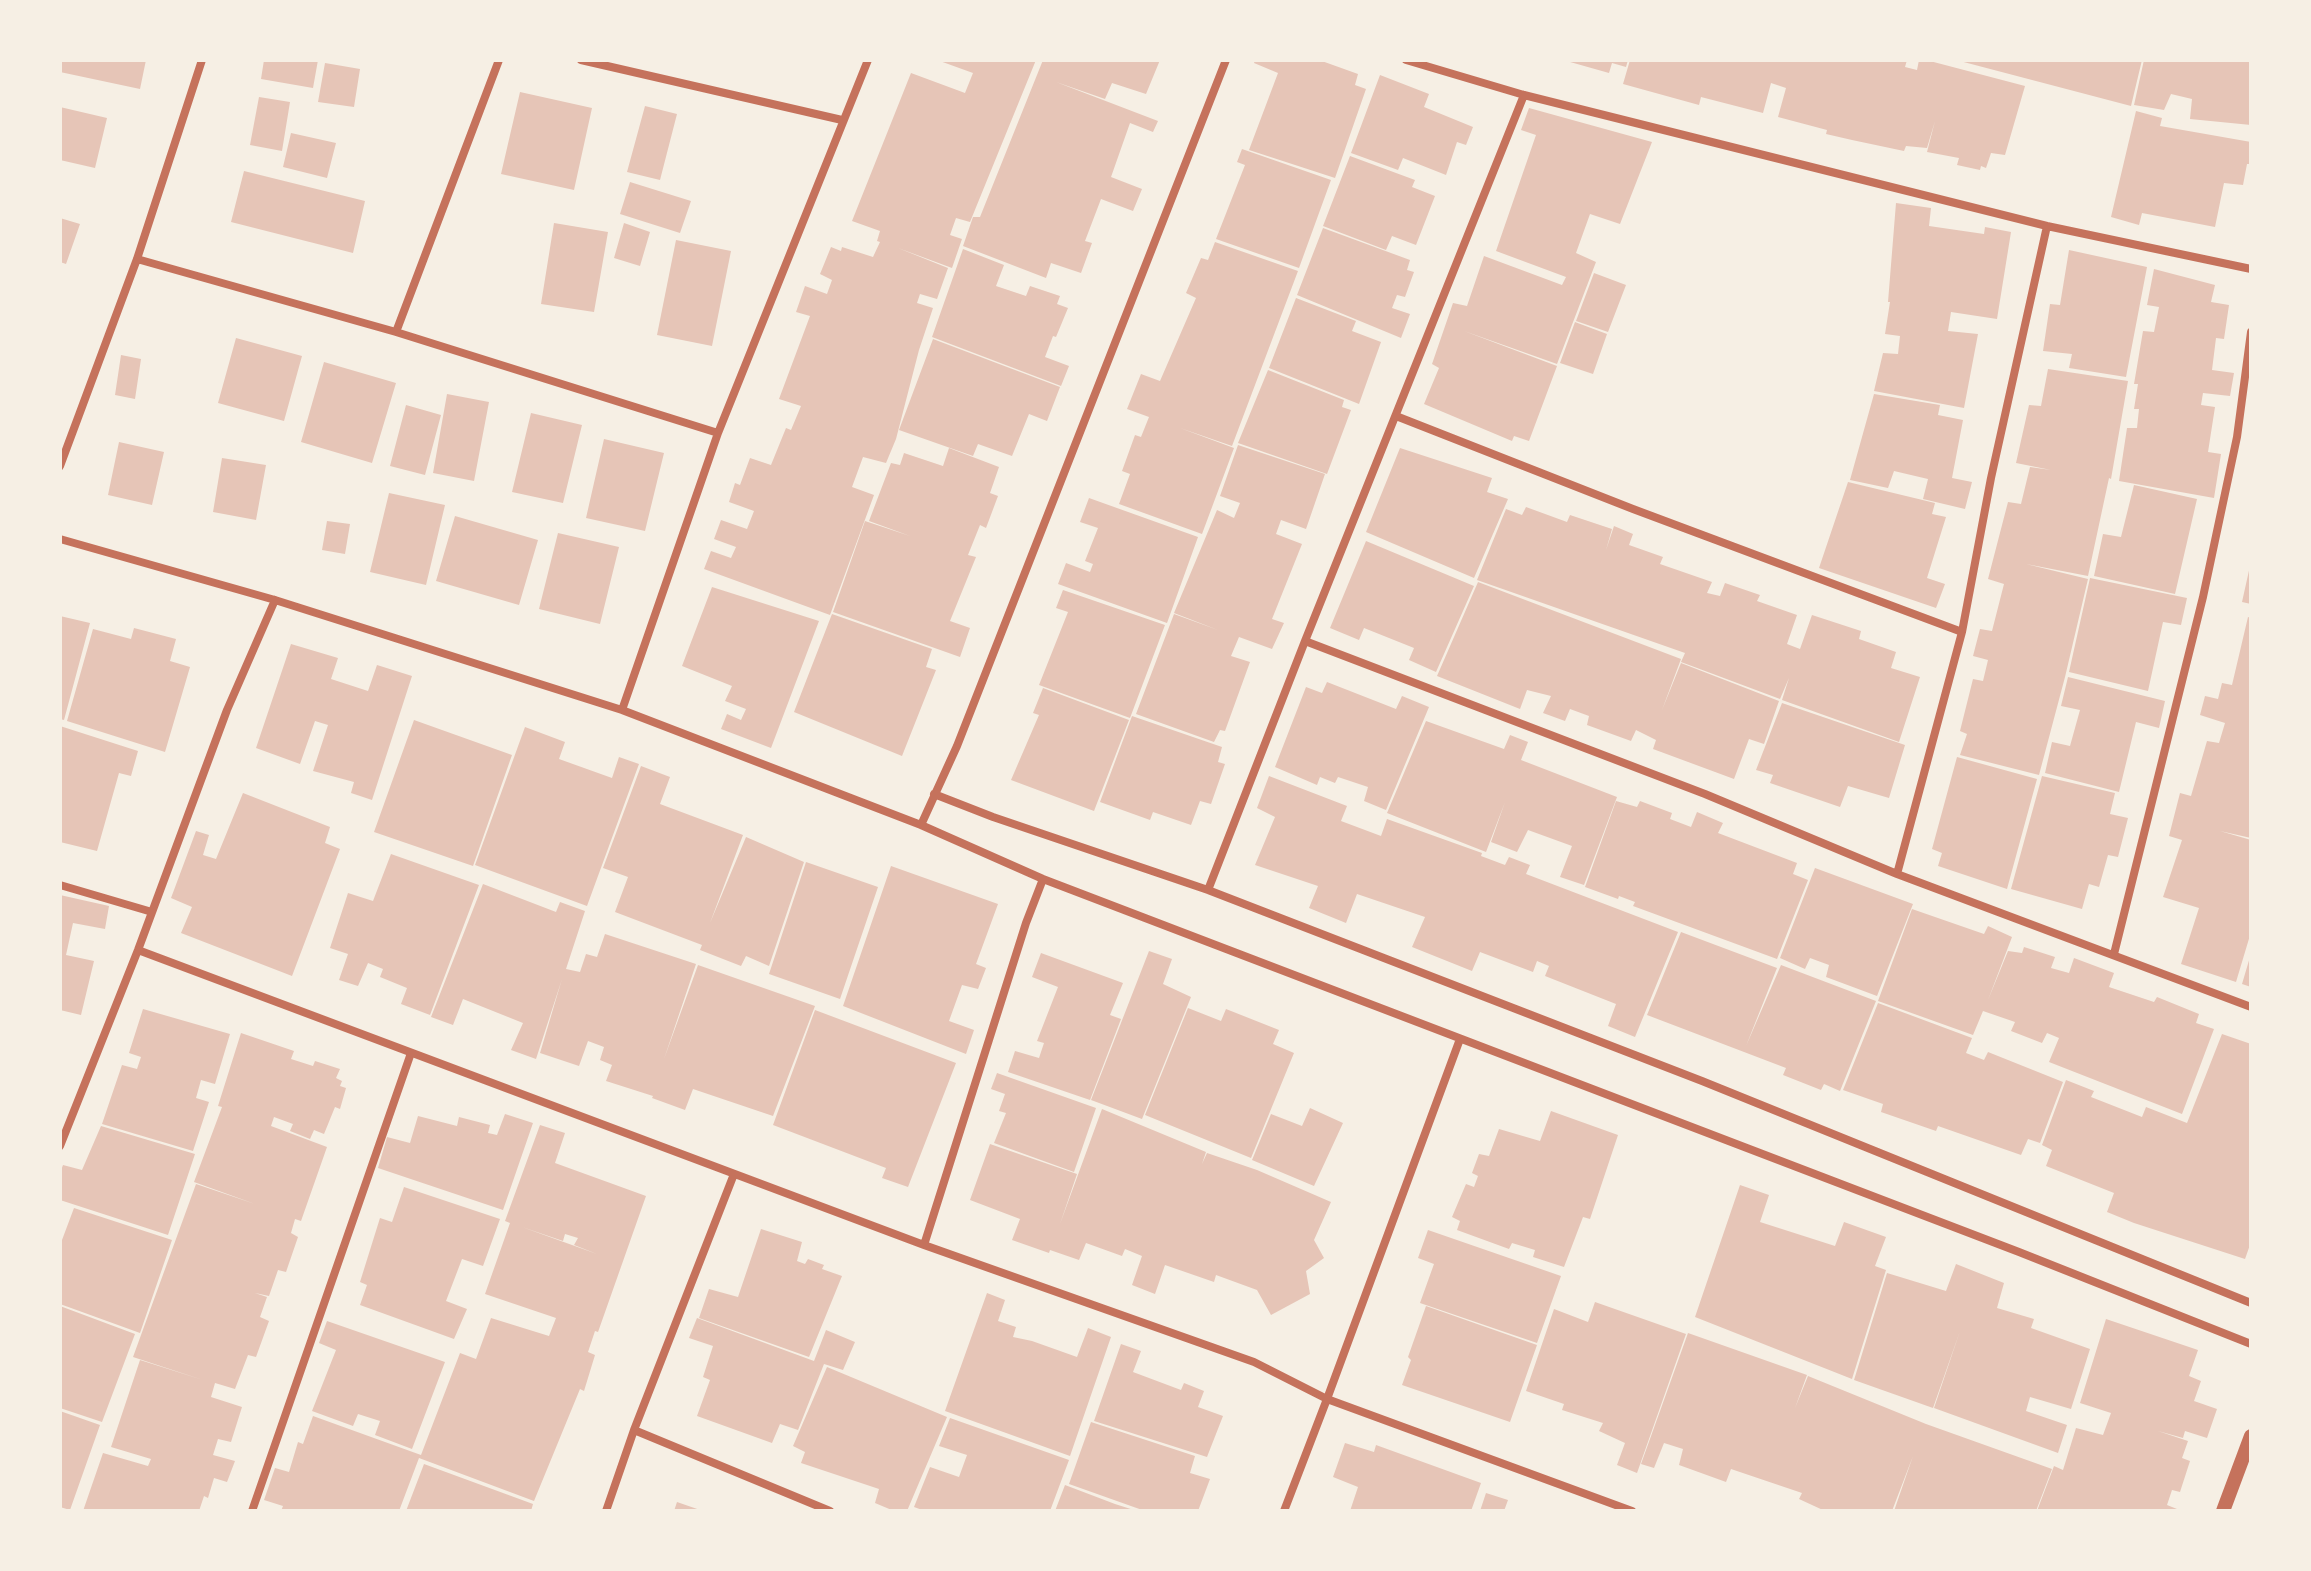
<!DOCTYPE html>
<style>
body{margin:0}
#map{position:relative;width:2311px;height:1571px;overflow:hidden;background:#f6efe4;font-family:Lato,sans-serif}
canvas{display:block}
.frame{position:absolute;inset:0;border:62px solid #f6efe4;pointer-events:none}
</style>
<div id="map">
<canvas width="2311" height="1571"></canvas>
<div class="frame"></div>
</div>
<script>
const context = document.querySelector('canvas').getContext('2d');
context.lineJoin = 'round';
function fill(path, color) { context.fillStyle = color; context.fill(path, 'evenodd'); }
const toPath = rows => new Path2D(rows.map(r => 'M' + r).join(''));
function strokePath(path, color, width, dash) { context.strokeStyle = color; context.lineWidth = width; context.lineCap = dash ? 'butt' : 'round'; context.setLineDash(dash || []); context.stroke(path); }
fill(toPath([
 [61,60,146,60,140,89,60,72],
 [264,60,318,60,313,88,261,79],
 [937,60,1036,60,970,222,956,218,950,235,962,239,952,268,898,248,948,268,937,299,920,294,917,303,933,308,919,350,896,439,886,463,863,457,852,487,874,495,830,615,704,569,711,551,731,558,736,547,714,539,721,520,747,529,754,511,729,502,735,483,740,485,750,458,771,465,786,428,791,430,801,406,779,399,810,316,796,312,805,286,827,294,832,280,820,274,831,247,841,251,842,247,873,257,880,242,877,241,880,231,852,221,911,73,965,93,973,73],
 [1043,60,1160,60,1146,94,1112,83,1105,99,1056,82,1158,121,1153,132,1130,123,1111,177,1142,189,1133,211,1101,199,1085,241,1092,243,1081,273,1051,263,1046,278,963,246,973,217,980,217],
 [1255,60,1319,60,1358,74,1355,85,1366,89,1335,178,1249,150,1278,73,1254,63],
 [1563,60,1628,60,1626,67,1612,63,1609,73],
 [1630,60,1907,60,1905,67,1917,70,1919,60,1926,60,2025,86,2005,155,1991,153,1986,168,1981,166,1980,170,1957,165,1959,158,1927,152,1935,121,1927,148,1906,146,1904,151,1852,140,1826,134,1827,130,1778,117,1786,88,1771,83,1763,113,1701,97,1699,105,1623,84],
 [1956,60,2142,60,2131,106],
 [2144,60,2251,60,2251,125,2190,119,2192,99,2171,94,2164,110,2134,105],
 [325,63,360,69,354,107,318,102],
 [1380,75,1429,94,1424,107,1473,127,1466,145,1457,142,1446,175,1403,158,1398,170,1351,153],
 [520,92,592,108,574,190,501,174],
 [259,97,290,102,282,151,250,145],
 [645,106,677,114,660,180,627,172],
 [60,107,107,118,95,168,60,160],
 [1529,108,1652,142,1620,224,1590,214,1576,253,1596,262,1557,364,1464,331,1557,366,1529,441,1514,436,1512,441,1424,404,1439,368,1432,364,1453,303,1467,306,1484,256,1562,285,1566,277,1496,251,1536,135,1521,130],
 [2136,111,2162,118,2160,126,2251,142,2251,164,2247,164,2243,185,2224,183,2215,227,2142,213,2139,225,2111,217],
 [291,133,336,143,327,178,283,167],
 [1242,149,1331,180,1299,268,1216,239,1245,165,1237,162],
 [1350,156,1415,180,1412,187,1435,196,1416,245,1392,236,1386,250,1323,226],
 [244,171,365,201,353,253,231,222],
 [630,182,691,201,680,233,620,214],
 [1896,203,1931,208,1929,226,1984,234,1985,227,2011,232,1997,319,1951,312,1948,331,1978,334,1964,408,1874,391,1883,353,1898,354,1900,336,1885,334,1890,302,1888,302],
 [60,218,80,224,66,264,60,262],
 [554,223,608,232,594,312,541,304],
 [624,223,650,232,640,266,614,258],
 [1323,228,1410,260,1407,270,1414,272,1405,297,1397,295,1392,308,1410,314,1401,338,1297,295],
 [676,240,731,251,712,346,657,335],
 [1215,242,1298,271,1232,446,1180,428,1234,448,1202,534,1119,504,1130,474,1122,471,1135,435,1141,437,1149,417,1127,409,1141,374,1160,381,1196,298,1186,293,1201,258,1208,260],
 [963,249,1004,265,996,286,1026,296,1030,286,1060,296,1057,304,1068,308,1056,337,1053,336,1045,357,1069,366,1061,386,932,337],
 [2069,250,2147,267,2126,377,2069,368,2072,354,2043,351,2050,304,2060,305],
 [2154,269,2215,285,2211,302,2229,305,2224,339,2216,338,2212,370,2234,373,2230,396,2203,393,2201,405,2215,407,2208,452,2221,454,2214,498,2119,481,2127,428,2137,428,2139,409,2134,409,2138,384,2134,384,2143,331,2154,332,2159,307,2147,305],
 [1594,273,1626,285,1608,332,1576,321],
 [1296,298,1356,321,1352,331,1381,342,1359,404,1269,368],
 [1575,322,1607,334,1593,374,1560,363],
 [236,338,302,356,284,421,218,403],
 [933,339,1060,387,1047,421,1029,414,1012,456,978,444,973,456,899,430],
 [121,355,141,359,135,399,115,395],
 [324,362,396,383,372,463,301,442],
 [2048,369,2128,381,2111,479,2109,478,2088,576,2026,564,2088,579,2065,677,2039,775,1960,755,1967,734,1960,731,1973,679,1983,681,1988,660,1973,656,1980,629,1992,631,2004,584,1988,579,2008,502,2021,504,2030,467,2051,470,2016,463,2029,405,2041,406],
 [1268,370,1344,400,1342,407,1351,410,1327,474,1238,443],
 [447,394,489,402,474,481,433,473],
 [1874,394,1940,405,1938,415,1963,420,1952,478,1972,482,1965,509,1923,499,1928,479,1894,471,1888,488,1850,480],
 [406,405,441,415,425,475,390,466],
 [531,413,582,425,563,503,512,492],
 [604,439,664,453,645,531,586,518],
 [119,442,164,452,152,505,108,495],
 [1238,445,1325,474,1306,529,1281,520,1276,534,1302,544,1272,619,1284,623,1272,649,1239,637,1231,656,1250,662,1225,731,1220,730,1214,742,1136,714,1174,614,1218,630,1174,613,1217,510,1234,518,1240,503,1220,496],
 [949,448,999,467,990,493,998,496,986,528,980,525,968,555,976,557,950,621,970,628,960,657,833,612,865,521,910,536,869,521,891,463,900,465,904,453,943,466],
 [1400,448,1492,478,1487,492,1508,499,1474,578,1366,532],
 [222,458,266,465,256,520,213,512],
 [1848,482,1935,503,1932,514,1946,517,1927,578,1945,584,1936,608,1819,568],
 [2134,485,2197,499,2175,594,2094,576,2103,534,2121,537],
 [389,493,445,505,426,585,370,572],
 [1089,498,1198,537,1167,623,1058,584,1066,563,1090,572,1093,564,1085,561,1098,528,1080,522],
 [1526,507,1567,522,1570,515,1612,529,1606,550,1614,526,1633,534,1629,545,1663,557,1660,564,1712,582,1707,593,1720,596,1725,583,1760,595,1757,601,1797,615,1787,644,1800,649,1812,615,1861,631,1859,639,1896,652,1891,668,1920,677,1899,742,1782,700,1789,678,1780,699,1681,662,1685,653,1477,580,1506,509,1522,515],
 [455,516,538,540,519,605,436,581],
 [327,521,350,524,345,554,322,550],
 [558,533,619,547,600,624,539,609],
 [1366,541,1474,586,1436,672,1409,660,1414,648,1364,628,1359,640,1330,628],
 [2250,566,2251,566,2251,604,2242,602],
 [2090,578,2187,598,2181,625,2163,622,2148,691,2069,672],
 [1478,582,1681,659,1662,710,1681,663,1779,701,1764,744,1749,739,1734,779,1653,749,1656,740,1636,730,1631,741,1587,725,1589,716,1570,709,1565,721,1543,713,1551,696,1527,690,1520,709,1437,676],
 [712,587,819,621,771,748,721,729,727,714,741,720,746,709,725,701,732,686,682,666],
 [1063,590,1165,625,1130,718,1039,685,1068,612,1056,608],
 [832,614,932,649,926,667,936,670,902,756,794,712],
 [60,616,90,623,64,720,60,719],
 [2248,617,2251,618,2251,838,2220,831,2251,840,2251,932,2236,982,2181,964,2199,908,2163,897,2182,840,2169,836,2180,793,2191,796,2207,741,2219,743,2225,723,2200,715,2205,696,2218,699,2222,683,2232,685],
 [134,628,176,639,170,661,190,667,165,752,67,721,93,629,131,639],
 [291,644,338,658,331,679,368,691,377,665,412,676,372,800,351,793,354,782,313,771,328,725,315,721,300,764,256,748],
 [2068,677,2165,701,2159,728,2136,722,2119,792,2045,773,2052,742,2070,746,2080,710,2061,706],
 [1327,682,1396,709,1402,696,1429,707,1386,810,1364,801,1368,787,1338,777,1335,783,1320,777,1317,785,1275,767,1306,687,1322,693],
 [1043,688,1129,720,1094,811,1011,780,1039,715,1033,713],
 [1782,703,1905,745,1889,798,1848,786,1840,807,1770,783,1773,775,1756,770],
 [1132,716,1222,747,1218,762,1225,764,1211,804,1200,801,1191,825,1153,812,1150,820,1100,802],
 [414,720,512,755,473,866,374,832],
 [1426,721,1504,749,1510,735,1528,742,1521,760,1617,797,1584,885,1560,877,1572,846,1528,830,1517,852,1491,842,1505,802,1486,852,1387,813],
 [60,726,138,751,131,776,119,773,97,851,60,842],
 [525,727,565,742,559,759,612,778,619,757,639,764,587,906,475,865],
 [1957,757,2037,779,2007,889,1938,866,1942,853,1932,849],
 [641,766,670,777,660,804,743,835,710,923,746,837,804,862,769,966,746,956,741,966,700,950,702,945,615,912,628,877,603,868],
 [1269,776,1347,806,1341,821,1381,836,1387,819,1482,853,1481,856,1505,865,1509,857,1530,865,1526,874,1678,932,1635,1037,1608,1026,1616,1004,1545,976,1549,966,1537,961,1533,972,1480,952,1472,971,1412,947,1425,917,1357,894,1346,923,1309,908,1318,886,1255,865,1275,817,1257,808],
 [2042,776,2115,793,2110,814,2128,818,2118,857,2108,855,2099,887,2089,884,2082,909,2011,889],
 [243,793,330,827,325,843,340,849,292,976,181,933,192,907,171,898,196,831,209,835,203,855,216,859],
 [1616,801,1637,807,1640,801,1672,813,1670,819,1691,827,1697,812,1723,823,1718,833,1797,863,1793,874,1808,880,1777,959,1633,906,1635,902,1619,896,1618,899,1585,887],
 [391,854,479,885,430,1015,401,1004,407,988,380,977,383,969,368,963,358,986,339,980,348,954,330,948,348,893,373,901],
 [806,862,878,887,840,999,769,974],
 [891,866,998,904,976,964,986,968,978,989,962,985,949,1021,974,1030,966,1054,843,1006],
 [1815,868,1913,904,1877,996,1826,977,1829,965,1810,958,1805,969,1780,958],
 [483,884,556,912,560,902,585,911,566,969,580,972,586,954,597,957,605,934,696,964,664,1059,698,965,815,1006,773,1116,693,1089,685,1110,652,1098,653,1096,606,1081,612,1065,600,1060,604,1047,588,1041,579,1066,540,1053,562,979,536,1059,511,1050,523,1023,463,999,453,1025,431,1017],
 [60,895,109,906,105,929,73,923,66,955,94,961,81,1015,60,1010],
 [1912,909,1984,934,1988,926,2012,937,1988,1000,2008,951,2022,953,2024,947,2055,957,2051,968,2069,973,2074,958,2114,973,2109,987,2154,1002,2157,997,2199,1014,2196,1023,2214,1029,2182,1114,2049,1062,2059,1038,2047,1033,2042,1043,2011,1031,2015,1022,1983,1011,1973,1035,1878,1001],
 [1681,932,1777,968,1746,1046,1781,965,1876,1001,1840,1091,1824,1084,1821,1090,1783,1075,1786,1068,1647,1015],
 [1149,951,1172,959,1163,984,1191,997,1142,1119,1091,1100],
 [1041,953,1123,983,1110,1015,1121,1019,1090,1100,1008,1072,1015,1051,1039,1058,1044,1043,1037,1041,1058,987,1032,977],
 [2250,957,2251,957,2251,987,2242,984],
 [1878,1003,1972,1038,1966,1053,1984,1060,1988,1052,2063,1082,2040,1143,2028,1139,2021,1155,1938,1126,1936,1131,1881,1112,1883,1104,1843,1090],
 [1188,1008,1221,1021,1226,1009,1279,1030,1273,1044,1294,1053,1251,1158,1145,1115],
 [143,1009,230,1034,215,1084,201,1080,196,1098,209,1102,193,1151,102,1124,122,1065,137,1069,141,1057,129,1053],
 [815,1010,956,1063,908,1187,882,1178,886,1168,773,1125],
 [241,1033,294,1051,291,1059,313,1066,315,1061,340,1069,336,1078,342,1081,340,1086,346,1088,340,1109,335,1107,324,1134,314,1130,310,1139,290,1131,293,1124,274,1117,271,1126,327,1147,301,1221,295,1219,291,1233,298,1237,286,1272,278,1270,269,1296,255,1293,267,1297,260,1317,269,1321,256,1357,248,1355,235,1389,215,1383,211,1397,242,1407,231,1442,218,1439,213,1455,235,1461,227,1482,214,1478,208,1498,204,1496,199,1511,83,1511,103,1453,148,1466,151,1459,111,1447,140,1360,203,1380,133,1357,196,1184,255,1204,194,1182,222,1107,218,1106],
 [2222,1034,2251,1044,2251,1242,2245,1259,2134,1223,2107,1212,2114,1193,2046,1166,2052,1150,2042,1145,2066,1080,2094,1091,2091,1097,2142,1117,2146,1107,2187,1123],
 [997,1073,1096,1108,1074,1172,994,1143,1006,1113,999,1111,1005,1094,991,1089],
 [1310,1108,1343,1123,1314,1186,1252,1160,1271,1114,1302,1126],
 [1102,1109,1206,1152,1202,1164,1207,1153,1257,1170,1331,1202,1314,1240,1324,1258,1306,1271,1310,1294,1271,1315,1257,1290,1216,1275,1214,1282,1165,1265,1155,1294,1132,1285,1142,1256,1125,1249,1122,1256,1086,1243,1079,1260,1050,1250,1049,1253,1012,1240,1020,1219,970,1200,990,1144,1077,1174,1060,1224],
 [1551,1111,1618,1135,1590,1219,1583,1217,1564,1267,1533,1257,1535,1250,1512,1243,1509,1249,1457,1230,1460,1221,1452,1217,1466,1184,1474,1187,1478,1176,1472,1173,1479,1154,1489,1156,1499,1129,1540,1141],
 [505,1114,533,1123,503,1210,378,1168,387,1137,410,1143,418,1116,457,1126,459,1117,490,1125,488,1133,497,1135],
 [540,1125,565,1133,555,1163,646,1196,598,1332,595,1331,588,1352,595,1355,584,1391,580,1389,534,1501,419,1458,399,1511,281,1511,283,1506,264,1500,275,1468,289,1472,298,1442,303,1444,313,1416,421,1455,460,1353,476,1359,491,1318,549,1336,556,1318,485,1294,510,1223,505,1221],
 [522,1227,563,1241,565,1234,578,1238,574,1245,597,1254],
 [101,1126,195,1154,168,1235,60,1200,60,1173,63,1165,82,1170],
 [1740,1185,1769,1195,1760,1222,1835,1246,1844,1222,1886,1237,1875,1266,1886,1270,1852,1379,1695,1317],
 [404,1187,500,1219,483,1266,462,1259,446,1301,467,1309,454,1339,360,1305,367,1285,360,1282,380,1218,392,1222],
 [74,1208,172,1240,140,1333,60,1304,60,1240,62,1240],
 [761,1229,802,1242,797,1261,805,1264,808,1259,824,1265,822,1269,842,1276,809,1357,699,1318,709,1289,738,1297],
 [1428,1230,1561,1276,1537,1343,1420,1303,1434,1264,1418,1258],
 [1956,1264,2004,1283,1997,1308,2034,1319,2031,1328,2090,1349,2071,1409,2030,1397,2026,1411,2067,1425,2058,1453,1934,1408,1960,1331,1933,1408,1854,1380,1887,1273,1946,1291],
 [987,1293,1005,1300,998,1321,1016,1327,1013,1337,1032,1341,1077,1357,1088,1328,1111,1337,1070,1456,945,1411],
 [1595,1302,1686,1334,1637,1473,1617,1465,1625,1443,1599,1431,1603,1423,1562,1410,1564,1404,1526,1391,1554,1309,1588,1322],
 [60,1306,135,1334,102,1422,60,1408],
 [1426,1306,1537,1345,1510,1422,1402,1385,1411,1360,1408,1357],
 [697,1318,814,1361,826,1330,855,1342,843,1370,824,1364,798,1430,780,1424,772,1443,697,1416,710,1380,703,1377,713,1346,689,1338],
 [2106,1319,2198,1350,2189,1376,2201,1381,2194,1401,2217,1409,2207,1438,2185,1431,2183,1438,2158,1431,2188,1441,2182,1458,2190,1461,2180,1492,2172,1490,2167,1505,2182,1511,2037,1511,2054,1466,2063,1470,2076,1428,2103,1435,2111,1413,2080,1403],
 [327,1321,445,1362,412,1449,375,1435,380,1421,358,1414,353,1426,312,1411,336,1350,319,1343],
 [1688,1333,1807,1375,1795,1408,1808,1376,1926,1424,2052,1469,2036,1511,1894,1511,1913,1456,1892,1511,1825,1511,1799,1499,1802,1493,1731,1469,1726,1482,1679,1465,1683,1449,1664,1443,1654,1468,1641,1464],
 [1121,1344,1141,1351,1133,1372,1181,1390,1184,1383,1204,1391,1198,1407,1223,1416,1207,1457,1094,1421],
 [827,1367,947,1417,907,1511,894,1511,875,1503,879,1489,801,1463,805,1452,793,1446],
 [60,1411,100,1425,70,1510,60,1507],
 [950,1418,1069,1460,1050,1511,925,1511,914,1507,930,1467,959,1477,967,1455,939,1446],
 [1091,1422,1195,1456,1190,1473,1210,1479,1198,1511,1145,1511,1069,1484],
 [1345,1443,1374,1452,1376,1445,1481,1483,1471,1511,1350,1511,1358,1487,1333,1477],
 [424,1464,533,1504,531,1511,406,1511],
 [1065,1485,1115,1504,1137,1511,1055,1511],
 [1486,1493,1508,1500,1504,1511,1480,1511],
 [677,1502,703,1511,674,1511]
]), '#e6c5b7');
strokePath(toPath([
 [581,60,842,120],
 [1406,60,1524,95,2047,226,2251,269],
 [137,259,396,332,718,433],
 [396,332,499,60],
 [1396,416,1633,509,1962,632],
 [60,466,137,259,202,60],
 [60,539,275,600,622,710,921,825,1043,879,2019,1252,2251,1344],
 [1305,641,1705,794,1897,874,2251,1007],
 [622,710,718,433,868,60],
 [934,794,993,817,1208,890,1702,1081,2251,1303],
 [921,825,957,746,1226,60],
 [1897,874,1962,632,1991,478,2047,226],
 [60,885,152,912],
 [1208,890,1305,641,1524,95],
 [138,950,924,1245,1254,1362,1327,1399,1632,1511],
 [2114,954,2203,597,2237,437,2251,332],
 [60,1146,138,950,227,710,275,600],
 [924,1245,1026,923,1043,879],
 [634,1430,830,1511],
 [252,1511,411,1053],
 [606,1511,634,1430,734,1174],
 [1284,1511,1327,1399,1460,1039]
]), '#c5725c', 8);
strokePath(toPath([
 [2223,1511,2251,1436]
]), '#c5725c', 14);
</script>
